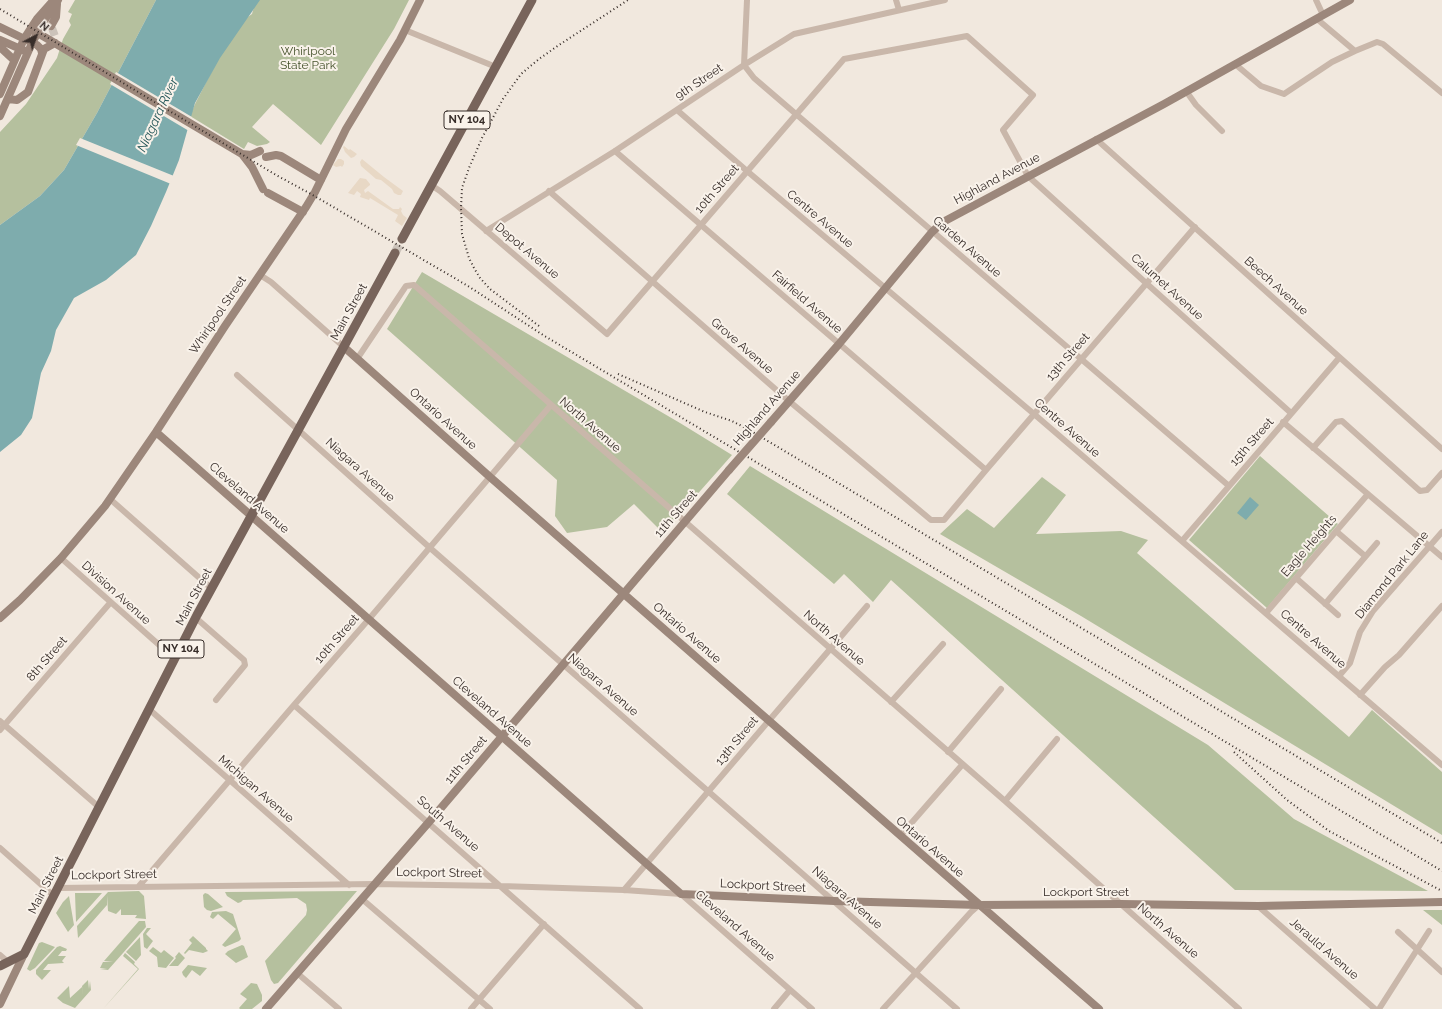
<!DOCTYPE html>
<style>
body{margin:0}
#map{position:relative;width:1442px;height:1009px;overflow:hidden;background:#f1e8de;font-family:Raleway,sans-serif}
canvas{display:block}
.north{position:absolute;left:16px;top:16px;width:40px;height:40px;-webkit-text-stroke:3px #f9f2ea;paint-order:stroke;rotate:41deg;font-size:11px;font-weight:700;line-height:16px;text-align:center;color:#372d29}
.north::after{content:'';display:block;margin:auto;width:14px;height:18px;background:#372d29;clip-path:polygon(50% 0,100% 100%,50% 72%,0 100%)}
</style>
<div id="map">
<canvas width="1442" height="1009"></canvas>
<div class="north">N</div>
</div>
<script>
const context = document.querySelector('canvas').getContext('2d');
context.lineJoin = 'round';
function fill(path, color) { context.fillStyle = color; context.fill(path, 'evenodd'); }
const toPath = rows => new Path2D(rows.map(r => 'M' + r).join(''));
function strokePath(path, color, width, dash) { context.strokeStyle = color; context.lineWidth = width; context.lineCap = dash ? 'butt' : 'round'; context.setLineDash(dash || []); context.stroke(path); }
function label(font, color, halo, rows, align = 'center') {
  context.font = font + ' Raleway,sans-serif'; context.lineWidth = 4; context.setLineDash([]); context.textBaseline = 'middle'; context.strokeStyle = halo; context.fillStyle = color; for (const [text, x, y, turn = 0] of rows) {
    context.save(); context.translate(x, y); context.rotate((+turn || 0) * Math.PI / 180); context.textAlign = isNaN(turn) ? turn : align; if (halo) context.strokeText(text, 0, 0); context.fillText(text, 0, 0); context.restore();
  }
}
fill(toPath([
 [75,0,156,0,97,113,64,170,40,196,0,225,0,132,26,104,57,58,63,39,71,25,69,21,72,14,68,12],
 [256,0,409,0,394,29,321,145,273,104,252,127,270,142,267,144,257,146,248,142,244,149,190,116,195,104,219,57,239,23,252,14],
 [422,272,680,423,732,455,663,533,634,504,607,527,567,533,555,516,557,480,387,329],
 [1260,456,1338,524,1267,608,1189,540],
 [750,466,1208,745,1294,819,1428,891,1235,890,891,580,873,602,844,574,834,584,727,494],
 [1042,477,1066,495,1036,534,1121,531,1148,540,1137,553,1349,737,1372,710,1442,772,1442,835,1081,616,940,534,967,509,994,528],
 [139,891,144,896,146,919,135,918,137,915,121,915,121,909,116,914,108,911,107,895,107,905,78,938,77,926,108,892],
 [357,891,278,983,274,984,271,980,265,961,306,915,307,910,306,904,297,898,243,900,241,902,238,903,227,896,225,892],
 [75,893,102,893,76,922],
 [205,893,208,894,223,907,211,911,207,910,204,907,203,895],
 [69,896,74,925,68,932,56,913,63,902],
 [1423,910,1442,910,1442,925],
 [226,911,233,914,241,939,239,941,225,947,222,945,236,929,218,914,213,919,210,917,212,912],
 [139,921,145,921,146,927,108,970,100,969,107,968,100,968,103,962,113,962,104,961],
 [147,928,151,928,146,934,153,941,147,949,144,947,143,934],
 [193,936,206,948,206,949,208,951,203,953,189,950,185,954,184,953,192,943,189,940],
 [140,937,141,955,136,961,126,952],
 [42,942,55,947,35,968,30,971,27,969,39,943],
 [242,945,244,946,248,957,236,963,225,954,228,951],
 [60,946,67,949,66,951,62,951,58,956,66,956,62,961,64,963,48,964,43,970,40,970,51,970,42,980,36,974,36,970,57,947],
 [153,947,161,953,164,950,174,958,166,968,158,967,157,957,149,951],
 [179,952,185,958,178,966,169,966,176,958,175,957],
 [125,953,135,962,134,964,139,969,103,1009,138,969,123,956],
 [188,965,207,968,200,976,192,970,186,978,183,975,182,972],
 [88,980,89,989,90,981,91,990,75,1008,63,1003,57,998,69,986,70,998,82,987,83,996,82,986],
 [251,983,257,984,262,995,262,1001,252,1009,240,1009,239,1008,247,999,240,994]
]), '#b5c09e');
fill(toPath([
 [344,146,349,150,350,149,357,154,354,157,351,158,345,152,343,147],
 [338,159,341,159,344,161,344,164,342,167,341,166,336,167,333,165],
 [362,159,384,177,403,191,401,195,398,195,394,193,392,189,381,180,376,179,361,166,360,162],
 [360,178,366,179,370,184,370,185,364,190,365,193,368,191,393,209,399,209,400,207,402,209,401,211,403,215,407,218,402,226,395,221,398,215,370,198,369,200,360,197,361,194,357,191,354,195,348,193]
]), '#e8d8c5');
fill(toPath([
 [156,0,260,0,220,58,195,103,179,160,166,192,151,226,136,255,106,280,74,298,56,330,51,351,41,373,32,418,21,435,0,452,0,225,40,196,64,170,97,113],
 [1250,497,1259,505,1246,520,1237,513]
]), '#7eacad');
fill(toPath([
 [116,72,192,117,189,131,110,84],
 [80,138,174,176,171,184,76,145]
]), '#f1e8de');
strokePath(toPath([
 [52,28,56,39]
]), '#ccc3ba', 8, [8, 4]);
strokePath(toPath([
 [395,253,402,239]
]), '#ccc3ba', 9, [9, 4.5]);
strokePath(toPath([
 [747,0,744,65,754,78,1229,486],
 [896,0,899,10],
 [1316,0,1323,15],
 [1317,19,1355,51,1377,42,1383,44,1442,93],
 [405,30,496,67],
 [1235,64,1261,86,1284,94,1332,62,1355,51],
 [1186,91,1196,105,1222,131],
 [677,110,747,171,1034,414,1442,765],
 [1096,139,1442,449],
 [615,151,986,470],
 [431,185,440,191,607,334,844,59,967,36,1033,95,1003,130,1028,176,1146,283,1291,413],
 [549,191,789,401,931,520,944,520,986,470,1195,227],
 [486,231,615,151,744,65,794,34,945,0],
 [260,275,271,282,344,347],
 [357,359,406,286,414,285,1005,801,1239,1009],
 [237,375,429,547,957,1009],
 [1283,422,1442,557],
 [1313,448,1336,422,1342,421,1420,491,1427,490,1442,473],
 [110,499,212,589],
 [1336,531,1365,556],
 [1182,541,1339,358],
 [61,558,175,659],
 [1296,578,1338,615],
 [1325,604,1377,543],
 [1266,613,1368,494],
 [196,618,244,660,245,665,216,700],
 [1339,676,1350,663,1360,632,1373,611,1442,532],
 [1360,695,1385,667,1399,655,1442,606],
 [891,702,943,644],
 [294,705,640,1009],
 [150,710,349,885],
 [0,721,100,808],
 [0,730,110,603],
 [948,752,1001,689],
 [1005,801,1057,739],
 [900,836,962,765],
 [0,848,54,896],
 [139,886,294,705,369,619,551,405],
 [58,888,374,884,501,886,624,890,681,894,812,1009],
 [624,890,867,606],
 [362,899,490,1009],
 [1258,906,1375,1009],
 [1398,932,1442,972],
 [0,955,8,962],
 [297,973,339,1009],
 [471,1009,544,924],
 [774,1009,790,990],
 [883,1009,971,912,979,905],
 [1379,1009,1429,931]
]), '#c9b7aa', 6);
strokePath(toPath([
 [51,26,56,17,57,4],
 [0,27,37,45,41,49,42,53],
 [31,29,242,154,251,155,260,151],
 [0,40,25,51],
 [0,47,14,60],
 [0,94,24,39,37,19,52,2],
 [8,99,17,100,28,92,44,49,55,43],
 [0,116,32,43,44,21,58,0],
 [242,154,252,167,263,189],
 [266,157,276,155,281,156,321,180],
 [268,193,303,212],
 [344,347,490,477,1099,1009],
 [771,422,839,344,932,232,943,222,1164,104,1350,0],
 [156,432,681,894,834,901,979,905,1121,904,1258,906,1442,902],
 [0,618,20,600,61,558,105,506,156,432,225,326,306,207,315,192,346,129,400,40,420,0],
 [0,1004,24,954],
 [266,1009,429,822,729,470]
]), '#9c877b', 8);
strokePath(toPath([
 [402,239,532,0],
 [0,966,24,954,197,615,395,253]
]), '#78645b', 9);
strokePath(toPath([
 [0,9,276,175,311,194,468,286,543,335,1442,871],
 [539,326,490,289,480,278,474,268,469,258,462,234,461,208,462,188,469,168,482,138,503,99,521,74,539,59,559,45,628,0],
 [618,374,705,412,732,421,751,431,1442,843],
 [1234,752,1287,800,1329,831,1442,891]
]), '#372d29', 2, [1, 3]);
strokePath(toPath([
 [729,470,771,422]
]), '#9c877b', 8);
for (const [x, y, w] of [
 [467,120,46],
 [181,649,46]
]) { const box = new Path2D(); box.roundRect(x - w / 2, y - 9, w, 18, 3); context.fillStyle = '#f9f2ea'; context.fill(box); strokePath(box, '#372d29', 1); }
label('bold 11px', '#372d29', null, [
 ["NY 104",467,120],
 ["NY 104",181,649]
]);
label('12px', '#47542e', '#f9f2ea', [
 ["Whirlpool",308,51],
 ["State Park",308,65]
]);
label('12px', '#372d29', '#f9f2ea', [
 ["9th Street",699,82,-34],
 ["Highland Avenue",997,179,-28],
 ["10th Street",717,189,-49],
 ["Centre Avenue",820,219,40],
 ["Garden Avenue",967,247,41],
 ["Depot Avenue",527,251,40],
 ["Beech Avenue",1276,286,42],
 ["Calumet Avenue",1167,287,42],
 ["Fairfield Avenue",807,302,41],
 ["Main Street",349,312,-61],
 ["Whirlpool Street",218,315,-56],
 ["Grove Avenue",742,346,41],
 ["13th Street",1068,357,-49],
 ["Highland Avenue",767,408,-49],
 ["Ontario Avenue",443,419,42],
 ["North Avenue",590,425,41],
 ["Centre Avenue",1067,428,41],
 ["15th Street",1252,442,-49],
 ["Niagara Avenue",360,470,42],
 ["Cleveland Avenue",249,498,41],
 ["11th Street",676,514,-49],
 ["Eagle Heights",1309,546,-49],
 ["Diamond Park Lane",1392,575,-51],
 ["Division Avenue",116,593,42],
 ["Main Street",194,597,-62],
 ["Ontario Avenue",687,633,41],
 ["North Avenue",834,638,41],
 ["10th Street",337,639,-49],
 ["Centre Avenue",1313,639,41],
 ["8th Street",47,659,-49],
 ["Niagara Avenue",603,685,41],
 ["Cleveland Avenue",492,712,41],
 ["13th Street",737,741,-50],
 ["11th Street",466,760,-50],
 ["Michigan Avenue",256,789,41],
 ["South Avenue",448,824,41],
 ["Ontario Avenue",930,847,41],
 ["Lockport Street",439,873,1],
 ["Lockport Street",114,875,-1],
 ["Main Street",46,885,-63],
 ["Lockport Street",763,886,3],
 ["Lockport Street",1086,892],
 ["Niagara Avenue",847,898,41],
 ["Cleveland Avenue",735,926,41],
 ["North Avenue",1168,931,41],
 ["Jerauld Avenue",1324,949,41]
]);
label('italic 13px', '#215456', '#f9f2ea', [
 ["Niagara River",158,115,-65]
]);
</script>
